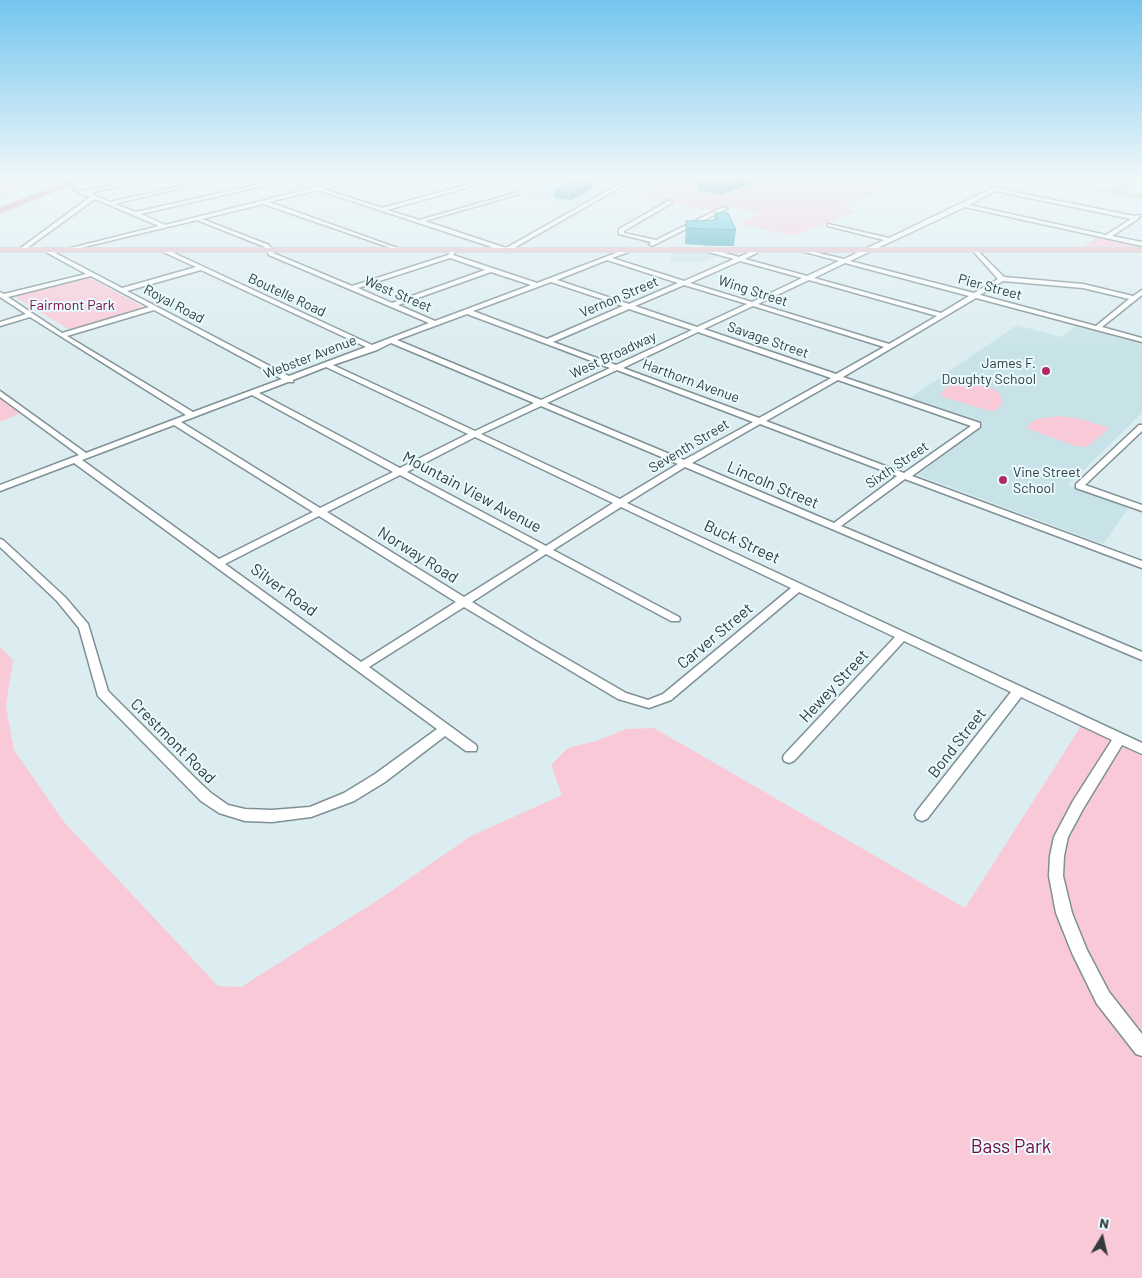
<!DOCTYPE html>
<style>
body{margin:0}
#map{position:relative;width:1142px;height:1278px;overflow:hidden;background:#dbedf1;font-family:Barlow,sans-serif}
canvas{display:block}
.north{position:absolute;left:1077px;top:1213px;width:50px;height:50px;-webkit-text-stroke:4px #e8fbff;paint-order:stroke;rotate:9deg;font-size:14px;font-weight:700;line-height:20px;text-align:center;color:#343b3d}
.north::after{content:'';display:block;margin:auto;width:18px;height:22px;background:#343b3d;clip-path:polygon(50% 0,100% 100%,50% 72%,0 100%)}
</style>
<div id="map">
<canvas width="1142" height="1278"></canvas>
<div class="north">N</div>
</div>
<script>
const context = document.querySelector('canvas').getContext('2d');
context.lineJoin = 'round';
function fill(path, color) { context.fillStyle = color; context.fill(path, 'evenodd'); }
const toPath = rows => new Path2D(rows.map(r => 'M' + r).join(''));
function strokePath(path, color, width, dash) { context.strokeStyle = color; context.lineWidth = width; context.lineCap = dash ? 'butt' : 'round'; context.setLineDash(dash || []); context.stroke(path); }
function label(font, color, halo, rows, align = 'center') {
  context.font = font + ' Barlow,sans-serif'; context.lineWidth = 4; context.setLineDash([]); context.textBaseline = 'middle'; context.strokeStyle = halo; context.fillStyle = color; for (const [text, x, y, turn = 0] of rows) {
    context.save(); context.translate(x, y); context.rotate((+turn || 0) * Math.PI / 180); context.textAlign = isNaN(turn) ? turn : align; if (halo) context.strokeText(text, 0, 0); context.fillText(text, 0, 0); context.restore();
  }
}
fill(toPath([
 [463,176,610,176,629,179,576,208,479,183,481,182],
 [670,252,719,252,725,254,703,262,671,262],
 [1017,325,1061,337,1076,326,1142,344,1142,413,1068,485,1130,506,1103,544,918,475,984,423,910,398]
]), '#c7e3e8');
fill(toPath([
 [0,176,60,176,0,198],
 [643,176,910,176,867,197,840,207,856,211,793,236,739,223,760,214,724,205,713,211,639,198,658,187,631,183],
 [1098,236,1142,246,1142,247,1083,247],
 [88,277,145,308,70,330,15,297,19,294],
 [959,377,978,381,993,388,1002,397,1002,405,993,412,943,397,940,393],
 [3,398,21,413,0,422,0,399],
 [1059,416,1081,419,1109,428,1087,447,1076,446,1026,428,1030,423,1037,419],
 [0,647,13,660,6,706,14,750,64,822,218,986,241,987,378,900,471,836,562,795,551,765,568,748,596,741,626,729,654,728,965,908,1081,726,1142,756,1142,1278,0,1278]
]), '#fac9d7');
const minor = toPath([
 [154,176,164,176,90,193,110,202,207,180,209,181,114,204,136,212,283,179,277,176,285,176,318,187,362,176,371,176,323,189,382,208,477,182,479,184,387,210,419,220,519,192,519,194,425,221,506,248,634,176,640,176,507,252,318,190,269,202,400,249,400,251,263,204,202,219,269,245,273,253,352,286,448,255,453,248,456,250,453,255,537,283,629,248,631,251,612,258,684,281,734,259,705,251,707,248,739,257,752,251,752,249,756,249,757,253,745,259,807,276,839,261,801,251,801,249,844,259,884,240,828,226,828,224,889,238,1017,176,1023,176,999,189,1134,216,1140,215,1138,219,1112,236,1142,242,1142,246,965,207,850,261,974,293,998,279,973,251,975,248,1004,277,1083,284,1133,296,1142,290,1142,295,1102,327,1142,338,1142,342,976,298,843,377,980,423,980,427,912,476,1142,561,1142,568,905,479,841,526,1142,652,1142,660,685,467,627,503,1142,743,1142,754,1122,745,1083,809,1068,837,1064,856,1063,876,1072,913,1087,950,1109,992,1142,1034,1142,1056,1136,1054,1097,1004,1072,953,1056,913,1049,876,1050,856,1054,837,1073,801,1112,740,1021,697,927,819,922,821,917,819,915,815,917,811,1011,692,904,641,794,761,789,763,784,761,783,758,784,755,895,637,799,592,671,700,649,708,618,699,464,607,369,667,476,745,477,748,476,751,466,751,445,736,385,782,354,801,311,817,272,822,245,821,219,813,201,801,98,696,79,628,57,601,0,547,0,539,3,540,65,597,88,624,108,691,197,780,211,793,228,805,245,809,272,810,310,807,344,793,375,774,437,729,74,463,0,491,0,485,79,455,0,397,0,391,86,453,186,415,30,317,0,326,0,322,26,314,0,297,0,292,4,294,86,274,44,251,46,248,122,288,196,267,161,251,163,248,372,345,429,323,269,255,265,247,197,220,67,251,67,249,159,226,95,199,23,251,18,250,90,197,73,190,73,188,85,191,154,176],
 [288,180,313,188,165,225,141,214,288,180],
 [995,191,996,191,1131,219,1106,235,969,205,995,191],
 [450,258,485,270,392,303,358,288,450,258],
 [607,260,678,283,629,304,557,280,607,260],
 [740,261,802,278,752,302,690,283,740,261],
 [845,263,969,296,941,313,814,278,845,263],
 [201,270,366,347,289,376,127,291,201,270],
 [491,272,531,285,435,321,398,305,491,272],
 [91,276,149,307,62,333,8,297,91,276],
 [809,280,937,316,889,344,758,304,809,280],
 [1003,281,1083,288,1129,299,1096,326,980,295,1003,281],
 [551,282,623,306,547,339,473,311,551,282],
 [684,285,747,304,697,327,635,306,684,285],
 [753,306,884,347,836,374,704,329,753,306],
 [629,309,692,330,616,365,553,342,629,309],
 [154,310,282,379,193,412,67,336,154,310],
 [467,314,544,343,610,368,541,400,397,340,467,314],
 [698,332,831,378,759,418,623,368,698,332],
 [391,343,534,403,475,431,333,365,377,350,391,343],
 [326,367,468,434,400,468,259,393,288,382,293,382,293,380,326,367],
 [617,370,753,422,684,460,547,403,617,370],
 [838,380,971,426,904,473,766,421,838,380],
 [252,395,393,472,320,508,181,422,252,395],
 [541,406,678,464,620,499,481,434,541,406],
 [760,424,897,476,834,523,692,463,760,424],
 [174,425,313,512,219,559,82,460,174,425],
 [475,437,613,503,546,546,407,472,475,437],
 [400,475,539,550,464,597,327,512,400,475],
 [621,507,791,588,663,694,648,700,626,693,536,641,472,602,546,554,671,621,679,621,680,619,679,617,553,550,621,507],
 [319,516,456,602,361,662,225,564,319,516],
 [1079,176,1085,176,1072,185,1068,185,1068,183,1079,176],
 [1134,176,1140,176,1122,188,1118,187,1134,176],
 [670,200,672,203,624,231,624,233,656,240,723,207,728,208,652,246,649,244,651,242,619,234,619,229,670,200],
 [1139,425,1142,425,1142,431,1085,485,1142,505,1142,511,1076,488,1076,484,1139,425]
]);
const major = toPath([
 [1028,176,1042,176,1142,195,1142,199,1028,176],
 [0,248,1142,248,1142,252,0,252,0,248]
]);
const highway = toPath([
 [82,176,92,176,0,213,0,208,82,176]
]);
strokePath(minor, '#7f9094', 3);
strokePath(major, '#cacccd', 2);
strokePath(highway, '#cacccd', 3);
fill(minor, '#fff');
fill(major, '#e8b9c8');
fill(highway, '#d98ba3');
fill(toPath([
 [701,176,748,176,747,185,719,195,698,190,699,179,701,178],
 [592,189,571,200,554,198,554,190],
 [715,213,736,230,734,246,715,246,685,244,686,221,714,220]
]), '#3daabd');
fill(toPath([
 [743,176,748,176,747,185,719,195,720,184],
 [592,181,592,189,571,200,571,192]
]), '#328b9a');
const building = toPath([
 [701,176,743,176,720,184,699,179,705,177,701,176],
 [576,178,592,181,571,192,554,190,576,178],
 [715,213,728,213,736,230,686,228,686,221,718,220,715,213]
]);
fill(building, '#47c6dc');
strokePath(building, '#328b9a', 1);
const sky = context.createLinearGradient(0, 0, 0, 355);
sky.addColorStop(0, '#74c6ee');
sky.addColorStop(0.5, '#eff7f9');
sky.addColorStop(1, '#eff7f900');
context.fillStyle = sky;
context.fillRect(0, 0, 1142, 355);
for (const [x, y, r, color] of [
 [1046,371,5,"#b32865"],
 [1003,480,5,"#b32865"]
]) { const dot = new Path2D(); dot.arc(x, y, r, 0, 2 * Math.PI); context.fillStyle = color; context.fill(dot); strokePath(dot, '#e8fbff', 2); }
label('14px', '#343b3d', '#e8fbff', [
 ["Pier Street",990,287,15],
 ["Wing Street",753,291,18],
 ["West Street",398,294,23],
 ["Boutelle Road",287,295,25],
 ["Vernon Street",619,297,-23],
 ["Royal Road",174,304,28],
 ["Savage Street",768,340,19],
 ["West Broadway",613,355,-25],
 ["Webster Avenue",310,357,-21],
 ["Harthorn Avenue",691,381,20],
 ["Seventh Street",689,446,-31],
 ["Sixth Street",897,465,-34]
]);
label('14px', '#76093e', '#e8fbff', [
 ["Fairmont Park",72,305]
]);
label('14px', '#343b3d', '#e8fbff', [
 ["James F.",1036,363],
 ["Doughty School",1036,379],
 ["Vine Street",1013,472,"left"],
 ["School",1013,488,"left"]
], 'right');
label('16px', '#343b3d', '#e8fbff', [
 ["Lincoln Street",773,485,23],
 ["Mountain View Avenue",472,492,28],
 ["Buck Street",742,542,25],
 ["Norway Road",418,555,32],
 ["Silver Road",284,590,36],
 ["Carver Street",715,636,-40],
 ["Hewey Street",834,686,-47],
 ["Crestmont Road",173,741,45],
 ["Bond Street",957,743,-52]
]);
label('19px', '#76093e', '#e8fbff', [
 ["Bass Park",1011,1147]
]);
</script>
